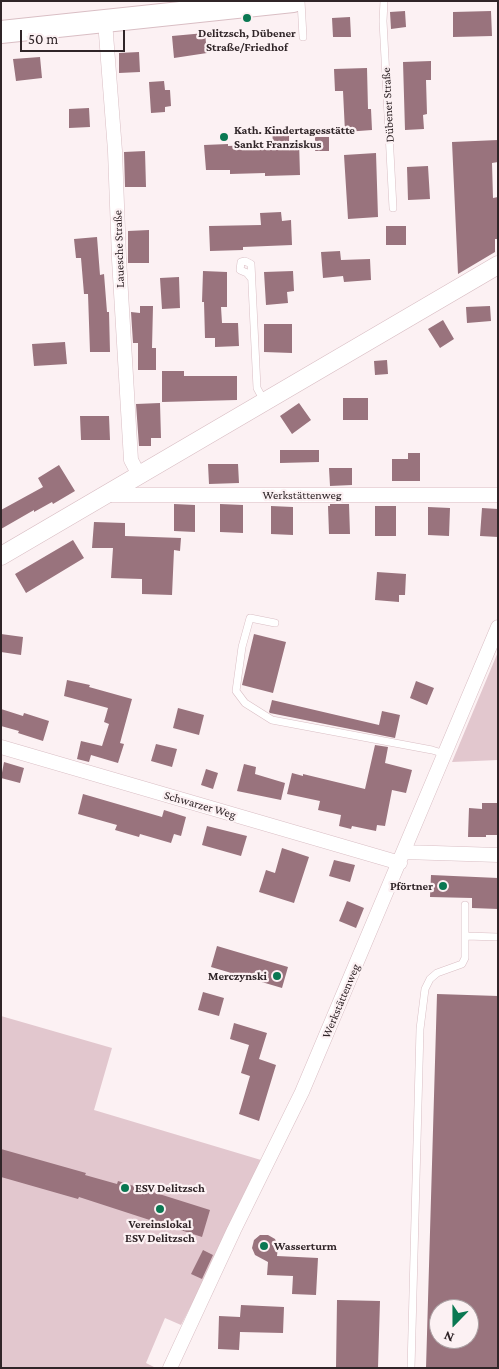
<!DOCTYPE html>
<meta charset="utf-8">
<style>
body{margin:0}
#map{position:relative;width:499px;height:1369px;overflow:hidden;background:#fcf1f3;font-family:"Crimson Pro",serif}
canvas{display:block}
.frame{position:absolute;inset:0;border:2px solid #302528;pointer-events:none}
.north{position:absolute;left:429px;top:1299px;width:50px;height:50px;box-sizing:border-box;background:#fcf1f3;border:1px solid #aa9fa2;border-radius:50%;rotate:202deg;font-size:14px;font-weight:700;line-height:20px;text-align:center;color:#302528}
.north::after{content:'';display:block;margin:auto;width:18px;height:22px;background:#0a7852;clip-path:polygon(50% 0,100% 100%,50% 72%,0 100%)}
.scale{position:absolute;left:20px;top:30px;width:105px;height:22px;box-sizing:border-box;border:2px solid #302528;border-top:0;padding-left:6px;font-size:15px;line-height:18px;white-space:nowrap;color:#302528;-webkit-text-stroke:4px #fcf1f3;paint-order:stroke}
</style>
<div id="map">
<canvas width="499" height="1369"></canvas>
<div class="frame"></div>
<div class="north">N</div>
<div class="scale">50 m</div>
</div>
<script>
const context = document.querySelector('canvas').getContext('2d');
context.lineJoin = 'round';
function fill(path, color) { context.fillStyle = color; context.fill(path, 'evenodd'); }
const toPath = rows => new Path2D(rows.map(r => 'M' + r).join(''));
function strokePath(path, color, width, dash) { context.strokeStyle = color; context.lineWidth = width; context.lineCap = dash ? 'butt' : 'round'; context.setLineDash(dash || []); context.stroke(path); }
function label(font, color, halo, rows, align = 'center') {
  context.font = font + ' "Crimson Pro",serif'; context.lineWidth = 4.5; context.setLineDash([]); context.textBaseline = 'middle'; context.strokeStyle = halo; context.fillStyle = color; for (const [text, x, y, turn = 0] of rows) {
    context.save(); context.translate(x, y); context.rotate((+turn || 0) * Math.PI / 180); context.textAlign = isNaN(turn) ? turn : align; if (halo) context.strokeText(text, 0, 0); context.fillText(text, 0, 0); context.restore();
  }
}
fill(toPath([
 [498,652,498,760,452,762],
 [1,1016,112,1048,94,1110,261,1160,238,1215,181,1325,165,1318,146,1363,156,1368,1,1368]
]), '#e2c7ce');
fill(toPath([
 [405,11,406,27,391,29,390,12],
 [491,11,492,36,453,37,453,12],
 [350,17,351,37,333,37,332,18],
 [205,33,207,53,174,58,172,36],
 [139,52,140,72,119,73,119,53],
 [40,57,42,78,16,81,13,59],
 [431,61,431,80,426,80,427,114,423,115,424,129,405,130,403,62],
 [367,68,368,109,371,109,372,130,345,132,343,91,335,91,334,69],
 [164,81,165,90,170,90,171,106,165,107,165,112,151,113,149,82],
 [89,108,90,127,69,128,69,109],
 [272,129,289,129,289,141,299,141,300,175,265,176,265,173,230,174,230,170,206,170,204,145,228,144,228,146,273,144],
 [315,137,329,137,329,151,315,151],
 [498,140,498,162,492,163,493,198,498,197,498,239,495,239,495,252,458,274,452,142],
 [145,151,146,187,125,187,124,152],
 [376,153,378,217,348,219,344,155],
 [428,166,430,199,408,200,407,167],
 [281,212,282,221,291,220,292,245,243,247,243,250,210,251,209,226,261,225,260,213],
 [386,226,406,226,406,245,386,245],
 [149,230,149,263,128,263,128,231],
 [97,237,100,275,104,274,107,312,109,312,110,352,90,352,88,294,84,294,81,258,76,258,74,239],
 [340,251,341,260,370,259,371,280,344,282,343,276,323,278,321,252],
 [203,271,227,272,227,307,221,307,222,323,238,323,239,346,215,347,215,338,205,338,204,302,202,302],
 [293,271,294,291,287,292,288,303,266,305,264,272],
 [179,277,180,308,162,309,160,278],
 [140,306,153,306,152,348,156,348,156,370,138,370,138,343,133,343,131,312,140,313],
 [490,306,491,321,467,323,466,307],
 [443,320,454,339,440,348,428,329],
 [264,324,292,324,292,353,264,352],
 [65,342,67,364,34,366,32,344],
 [387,360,388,374,375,375,374,361],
 [162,371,184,371,184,376,237,376,237,400,162,402],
 [343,398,368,398,368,420,343,420],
 [160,403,161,438,151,438,151,446,139,446,136,404],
 [299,403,311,420,292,434,280,416],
 [80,416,109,416,110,440,81,440],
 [280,450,319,450,319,462,280,463],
 [408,453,420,453,420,481,392,481,392,459,408,459],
 [208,464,238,464,239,483,209,484],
 [59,465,75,491,53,504,52,502,34,512,34,510,1,529,1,510,43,487,38,478],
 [329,468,352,468,352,485,330,486],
 [174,504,195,505,195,532,174,531],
 [220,504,243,505,243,533,220,532],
 [330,504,349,504,350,534,329,534,328,506,330,506],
 [271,506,293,507,293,535,271,534],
 [375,506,396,506,396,536,375,536],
 [428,507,450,508,449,536,428,535],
 [482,508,498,509,498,537,480,536],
 [94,522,125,523,125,536,181,538,180,551,174,550,172,595,142,594,142,579,111,578,113,548,92,548],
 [73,540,84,558,26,593,15,574],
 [377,572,406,574,405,595,399,595,399,602,375,600],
 [1,634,23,637,21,655,1,652],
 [254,634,286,642,273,693,242,685],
 [67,680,90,685,89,687,132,699,120,743,124,744,118,763,91,755,89,762,77,759,81,741,102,746,109,724,104,722,108,708,64,696],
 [416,681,434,688,427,705,410,698],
 [272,700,379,725,382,711,400,715,395,738,270,713,269,712],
 [178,708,204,715,199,735,173,728],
 [1,709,23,716,24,713,49,721,43,741,18,733,19,731,1,726],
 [156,744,177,749,172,767,151,761],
 [375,745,388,747,385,763,412,770,406,793,392,790,385,826,377,825,376,831,352,826,351,829,339,826,341,815,318,810,320,801,287,794,292,773,303,776,303,774,365,789],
 [4,762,24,768,20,783,1,778],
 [244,764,256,767,255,774,285,783,281,800,237,791],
 [206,769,218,773,213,789,201,785],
 [83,794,162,817,164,810,186,817,181,836,174,834,171,843,140,834,139,837,115,830,117,825,78,814],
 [482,803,498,803,498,835,486,835,486,837,468,837,469,808,482,809],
 [207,826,247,836,241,856,202,845],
 [282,848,309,857,294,903,259,892,266,870,275,873],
 [334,860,355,865,350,882,329,876],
 [431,875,498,878,498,909,472,908,472,898,430,897],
 [347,901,364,908,356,928,339,921],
 [217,946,288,967,282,988,211,967],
 [203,992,224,998,219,1016,198,1010],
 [437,994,498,996,498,1368,426,1368],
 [439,1309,469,1309,469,1339,439,1339],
 [234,1023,267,1033,259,1059,276,1065,259,1121,239,1114,250,1076,241,1073,249,1045,230,1039],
 [1,1149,86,1173,85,1175,117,1184,118,1181,210,1210,202,1237,79,1197,78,1199,1,1177],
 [260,1235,268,1235,275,1239,278,1246,277,1256,318,1258,316,1295,292,1294,293,1276,267,1275,268,1262,255,1255,252,1248,254,1240],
 [203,1250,213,1255,202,1279,191,1274],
 [337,1300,380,1301,378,1368,336,1368],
 [241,1305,284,1307,283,1333,240,1332,239,1350,218,1349,219,1316,240,1317]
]), '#99737d');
const service = toPath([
 [301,1,303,37],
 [384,1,383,21,393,208],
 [251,278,247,273,240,270,241,262,245,261,251,264,257,388,264,401],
 [275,623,250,618,242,647,236,691,245,703,272,720,432,750,445,754],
 [466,936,498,937],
 [411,1368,420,1029,425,989,430,979,437,973,462,964,465,958,465,905]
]);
const minor = toPath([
 [105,21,115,151,119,259,131,460,139,475],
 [105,495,498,495],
 [1,747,400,863],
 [404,852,498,855],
 [170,1368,234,1230,302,1092,498,627]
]);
const tertiary = toPath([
 [1,556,498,265]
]);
const primary = toPath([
 [1,32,293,1]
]);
strokePath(service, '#d9bec4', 8);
strokePath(minor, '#d9bec4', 15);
strokePath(tertiary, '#d9bec4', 19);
strokePath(primary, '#d9bec4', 24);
strokePath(service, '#fff', 7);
strokePath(minor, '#fff', 14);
strokePath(tertiary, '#fff', 18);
strokePath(primary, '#fff', 22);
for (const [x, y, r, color] of [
 [247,18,5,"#0a7852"],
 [224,137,5,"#0a7852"],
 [443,886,5,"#0a7852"],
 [277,976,5,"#0a7852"],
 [125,1188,5,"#0a7852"],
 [160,1209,5,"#0a7852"],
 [264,1246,5,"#0a7852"]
]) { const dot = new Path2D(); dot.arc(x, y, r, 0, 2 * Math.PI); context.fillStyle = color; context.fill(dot); strokePath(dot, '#fcf1f3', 2); }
label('bold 12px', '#302528', '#fcf1f3', [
 ["Delitzsch, Dübener",247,33,"center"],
 ["Straße/Friedhof",247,47,"center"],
 ["Kath. Kindertagesstätte",234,130],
 ["Sankt Franziskus",234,144],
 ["Pförtner",433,886,"right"],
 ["Merczynski",267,976,"right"],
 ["ESV Delitzsch",135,1188],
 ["Vereinslokal",160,1224,"center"],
 ["ESV Delitzsch",160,1238,"center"],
 ["Wasserturm",274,1246]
], 'left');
label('12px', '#302528', '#fcf1f3', [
 ["Dübener Straße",388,105,-93],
 ["Lauesche Straße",119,249,-92],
 ["Werkstättenweg",302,495],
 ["Schwarzer Weg",200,805,16],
 ["Werkstättenweg",341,1001,-67]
]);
</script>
